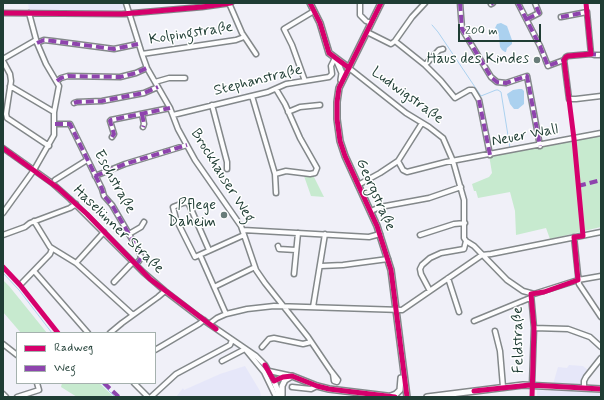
<!DOCTYPE html>
<meta charset="utf-8">
<style>
body{margin:0}
#map{position:relative;width:604px;height:400px;overflow:hidden;background:#f0f0f8;font-family:Mynerve,sans-serif}
canvas{display:block}
.frame{position:absolute;inset:0;border:4px solid #1f3d34;pointer-events:none}
.legend{position:absolute;left:16px;top:332px;width:140px;height:52px;box-sizing:border-box;background:#fff;border:1px solid #a5b1ae;margin:0;padding:5px 7px;list-style:none;font-size:12px;color:#1f3d34}
.legend li{display:flex;align-items:center;gap:8px;height:20px}
.legend b{width:20px;border:1px solid #a5b1ae}
.scale{position:absolute;left:458px;top:24px;width:83px;height:18px;box-sizing:border-box;border:2px solid #1f3d34;border-top:0;padding-left:5px;font-size:12px;line-height:14px;white-space:nowrap;color:#1f3d34;-webkit-text-stroke:3px #fff;paint-order:stroke}
</style>
<div id="map">
<canvas width="604" height="400"></canvas>
<div class="frame"></div>
<ul class="legend">
<li><b style="height:5px;background:#d6006c"></b>Radweg</li>
<li><b style="height:5px;background:#8e44ad"></b>Weg</li>
</ul>
<div class="scale">200 m</div>
</div>
<script>
const context = document.querySelector('canvas').getContext('2d');
context.lineJoin = 'round';
function fill(path, color) { context.fillStyle = color; context.fill(path, 'evenodd'); }
const toPath = rows => new Path2D(rows.map(r => 'M' + r).join(''));
function strokePath(path, color, width, dash) { context.strokeStyle = color; context.lineWidth = width; context.lineCap = dash ? 'butt' : 'round'; context.setLineDash(dash || []); context.stroke(path); }
function label(font, color, halo, rows, align = 'center') {
  context.font = font + ' Mynerve,sans-serif'; context.lineWidth = 3; context.setLineDash([]); context.textBaseline = 'middle'; context.strokeStyle = halo; context.fillStyle = color; for (const [text, x, y, turn = 0] of rows) {
    context.save(); context.translate(x, y); context.rotate((+turn || 0) * Math.PI / 180); context.textAlign = isNaN(turn) ? turn : align; if (halo) context.strokeText(text, 0, 0); context.fillText(text, 0, 0); context.restore();
  }
}
fill(toPath([
 [28,3,123,3,124,5,123,9,111,11,29,11],
 [569,365,583,366,589,371,582,381,582,392,601,393,601,397,537,397,537,390,551,391,558,367,567,368],
 [245,366,260,391,261,396,176,397,183,388,184,390,220,374]
]), '#e6e7f9');
fill(toPath([
 [601,135,601,227,550,239,546,228,516,235,515,211,510,192,478,198,476,191,474,191,472,184,489,177,492,173,489,155],
 [313,175,324,197,311,196,304,176],
 [3,280,9,286,47,333,21,333,3,312],
 [62,383,99,383,114,397,77,397,61,387]
]), '#c7eacf');
fill(toPath([
 [501,23,507,26,512,40,512,44,507,48,506,52,505,52,502,50,500,47,499,36,495,28,497,24],
 [519,89,522,89,524,91,524,104,518,109,514,109,510,104,507,94,513,90]
]), '#abd1ef');
strokePath(toPath([
 [432,25,438,32,481,96,496,90,498,90,501,92,510,148],
 [3,152,3,158],
 [3,273,19,290,52,333],
 [101,383,115,397]
]), '#abd1ef', 1);
const minor = toPath([
 [126,3,142,54,147,68,170,108,178,129,195,160,241,226,256,270,265,283,308,337,333,374,334,381,337,382,338,380,331,371],
 [229,3,242,33,256,54],
 [360,3,360,15,366,21,371,23],
 [460,3,462,29,491,77,497,82,506,83,527,76,540,146],
 [518,3,540,46,548,66,564,60,566,57,568,56,591,54,595,55,601,55],
 [491,4,493,3],
 [3,13,122,14,202,7,231,3],
 [561,17,587,12,591,54],
 [527,19,539,13,535,3],
 [367,32,391,44,395,41,425,65,441,81,455,98,469,90,473,90,479,100,490,155],
 [395,41,412,17,425,3],
 [37,43,44,40,53,41,114,49,138,44],
 [142,54,236,40,244,37],
 [3,59,36,40],
 [564,60,569,99,576,99,601,96],
 [3,61,10,74,11,81,6,114,7,118,49,146],
 [425,65,439,50,443,49],
 [349,68,406,113,429,127,443,138,453,161,464,200,464,238,466,241,474,246,507,280,523,291,534,294,578,280,601,276],
 [57,81,61,78,68,76,120,77,136,73,147,68],
 [305,81,292,45,284,29,314,11],
 [155,82,169,78,185,78],
 [10,86,54,112],
 [252,96,275,174,276,193],
 [74,103,77,102,102,101,144,93,158,87],
 [212,105,227,162,227,169],
 [288,112,300,107,320,105],
 [142,114,144,124,143,127],
 [173,115,268,92,286,84,329,77,332,74,331,66,335,58],
 [55,124,70,124,102,189,104,196,112,205,140,253,141,258,136,265],
 [112,137,114,134,110,121,111,120,170,108],
 [3,148,52,183,70,199,143,272,165,291,199,317,256,356,265,365,274,381],
 [398,161,403,170,407,172,446,162,601,133],
 [275,174,286,171,310,174,315,173,317,168,300,138,285,104,276,89],
 [95,176,125,164,187,145],
 [55,180,87,160],
 [358,185,380,173,398,161,422,123],
 [371,211,380,207,429,198,461,187],
 [3,213,34,170,54,135,54,112,59,86,46,64,37,43,29,13],
 [34,221,50,247,76,263,133,315],
 [243,230,369,237,380,234],
 [129,234,141,227,144,222],
 [3,235,25,227,30,223,70,208,76,204],
 [420,235,454,224,465,223],
 [574,237,579,284,601,317],
 [278,246,279,249,296,250],
 [209,250,188,202,183,203,173,207,176,219,195,257,244,235],
 [200,255,226,314],
 [76,263,104,232],
 [321,266,343,265,388,259],
 [34,271,88,333],
 [294,274,298,233],
 [448,278,459,312],
 [114,282,133,262],
 [22,283,50,254,52,249],
 [214,287,255,267],
 [430,291,421,274,420,269,422,265,430,258,441,253,464,249,466,241],
 [531,294,534,328,532,385],
 [313,307,325,234],
 [474,321,530,298],
 [209,324,217,318,226,314,247,309,274,306,402,310,482,255,491,254,601,232],
 [534,328,568,329,590,337,601,347],
 [495,331,500,351,503,387],
 [110,333,122,323,158,297,165,291],
 [3,344,17,355],
 [262,347,269,339,274,338,303,344,311,342],
 [155,350,199,324,204,320],
 [222,361,245,349,264,372,276,397],
 [269,371,292,376],
 [134,383,148,397],
 [292,387,311,389,317,386],
 [584,388,584,381,586,377,601,358],
 [3,394,6,397],
 [17,397,39,390,37,383],
 [151,397,176,374,230,345,232,340]
]);
const major = toPath([
 [310,3,320,23,329,53,349,68],
 [381,3,339,88,337,102,337,119,340,141,345,156,377,226,391,270,407,397],
 [336,59,342,73,341,80],
 [282,395,282,386,285,380,290,377],
 [391,396,396,394,400,390,401,378],
 [280,397,274,381,283,377,292,376,317,386,329,389,395,397],
 [427,397,523,385,601,389]
]);
strokePath(minor, '#83888a', 7);
strokePath(major, '#83888a', 8);
strokePath(minor, '#fdfdfe', 4);
strokePath(major, '#fdfdfe', 5);
strokePath(toPath([
 [460,3,462,29,491,77,497,82,506,83,527,76,540,146],
 [518,3,540,46,548,66,564,60,565,58],
 [491,4,493,3],
 [561,17,587,12],
 [527,19,539,13,535,3],
 [37,43,44,40,53,41,114,49,138,44],
 [588,54,601,55],
 [57,81,61,78,68,76,120,77,136,73,147,68],
 [479,100,490,155],
 [74,103,77,102,102,101,144,93,158,87],
 [142,114,144,124,143,127],
 [55,124,70,124,102,189,104,196,112,205,140,253,141,258,136,265],
 [112,137,114,134,110,121,111,120,170,108],
 [95,176,125,164,187,145],
 [578,186,601,180],
 [104,383,119,397]
]), '#8e44ad', 4, [8, 4]);
strokePath(toPath([
 [310,3,320,23,329,53,349,68],
 [381,3,339,88,337,102,337,119,340,141,345,156,377,226,391,270,407,397],
 [3,13,122,14,202,7,231,3],
 [3,148,58,188,87,214,150,279,216,329],
 [3,267,20,285,58,333],
 [265,365,274,381,283,377,292,376,317,386,329,389,395,397],
 [474,391,530,385,601,389],
 [532,397,534,328,531,294,544,292,578,280,574,237,583,236,574,139,564,60,566,57,568,56,591,54,586,3]
]), '#d6006c', 5);
for (const [x, y, r, color] of [
 [537,60,4,"#687c79"],
 [224,215,4,"#687c79"]
]) { const dot = new Path2D(); dot.arc(x, y, r, 0, 2 * Math.PI); context.fillStyle = color; context.fill(dot); strokePath(dot, '#fff', 1.5); }
label('15px', '#1f3d34', '#fff', [
 ["Kolpingstraße",191,34,-9],
 ["Stephanstraße",258,81,-14],
 ["Ludwigstraße",407,96,36],
 ["Neuer Wall",525,136,-11],
 ["Brockhauser Weg",222,176,58],
 ["Eschstraße",114,182,61],
 ["Georgstraße",375,195,66],
 ["Haselünner Straße",118,230,44],
 ["Feldstraße",519,340,-91]
]);
label('15px', '#1f3d34', '#fff', [
 ["Haus des Kindes",529,60],
 ["Pflege",216,206],
 ["Daheim",216,223]
], 'right');
</script>
